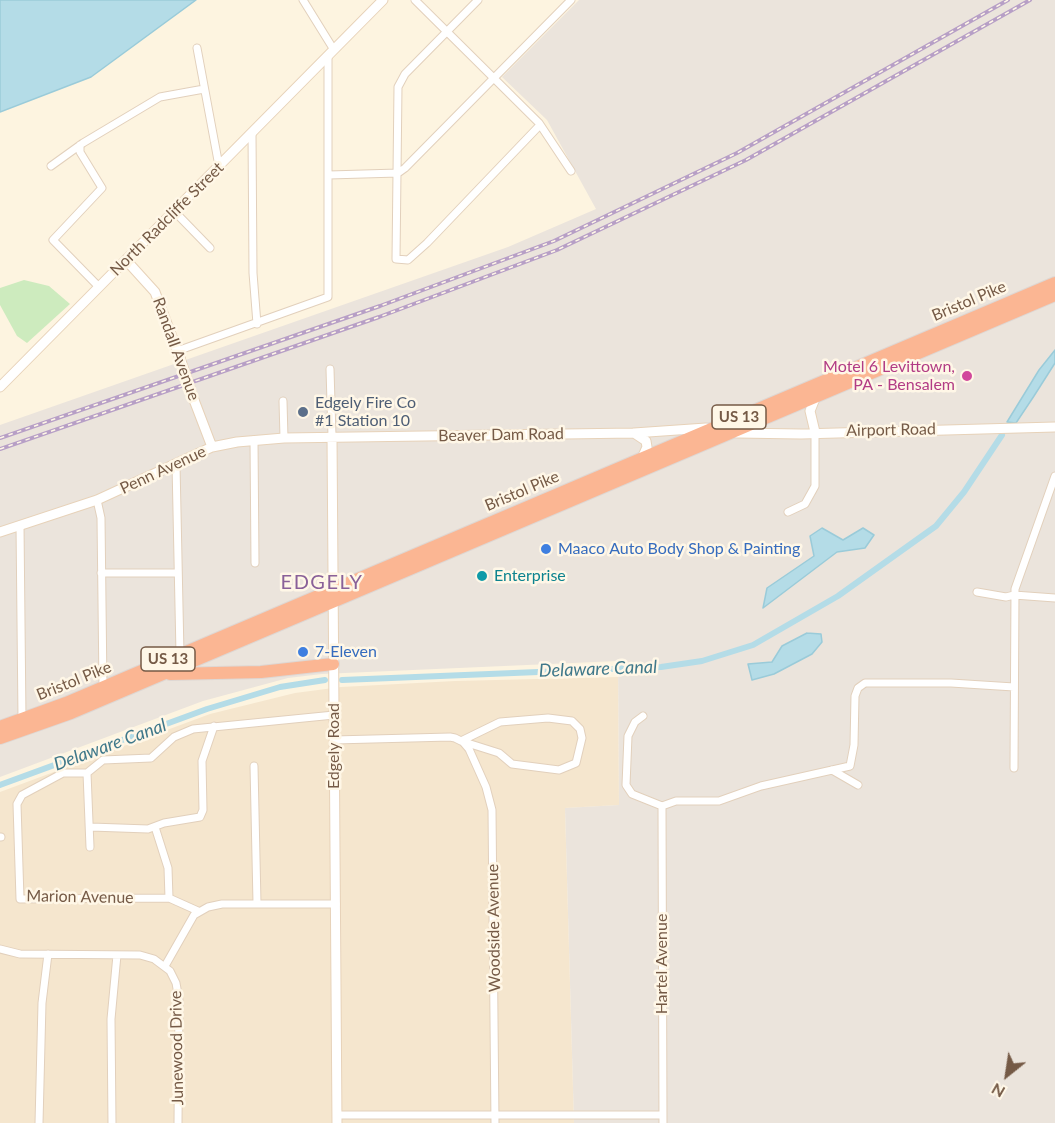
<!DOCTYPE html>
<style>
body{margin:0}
#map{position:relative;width:1055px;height:1123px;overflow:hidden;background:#fdf4e0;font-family:Lato,sans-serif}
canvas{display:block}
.north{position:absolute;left:977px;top:1045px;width:60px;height:60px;-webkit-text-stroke:4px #fff7e7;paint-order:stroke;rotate:210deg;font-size:16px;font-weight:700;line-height:24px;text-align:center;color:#755a46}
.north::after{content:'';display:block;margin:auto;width:21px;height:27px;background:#755a46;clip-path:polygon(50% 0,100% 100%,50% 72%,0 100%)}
</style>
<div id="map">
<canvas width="1055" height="1123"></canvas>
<div class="north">N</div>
</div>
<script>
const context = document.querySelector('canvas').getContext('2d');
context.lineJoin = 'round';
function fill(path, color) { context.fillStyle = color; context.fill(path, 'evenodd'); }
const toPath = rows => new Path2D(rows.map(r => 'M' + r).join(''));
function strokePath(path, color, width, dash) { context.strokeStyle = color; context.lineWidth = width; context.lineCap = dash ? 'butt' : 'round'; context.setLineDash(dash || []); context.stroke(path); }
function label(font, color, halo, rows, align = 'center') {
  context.font = font + ' Lato,sans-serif'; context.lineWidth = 5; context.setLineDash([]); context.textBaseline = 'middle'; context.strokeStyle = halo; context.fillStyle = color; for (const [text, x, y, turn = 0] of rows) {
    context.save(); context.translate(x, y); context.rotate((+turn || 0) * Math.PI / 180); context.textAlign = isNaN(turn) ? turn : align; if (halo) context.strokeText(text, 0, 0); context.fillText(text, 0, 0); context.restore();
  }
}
fill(toPath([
 [618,677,619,805,565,808,574,1123,0,1123,0,792,210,714,295,693,341,687,455,681]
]), '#f5e6ce');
fill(toPath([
 [579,0,1055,0,1055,1123,574,1123,565,808,619,805,618,661,322,674,288,678,203,701,0,777,0,425,508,247,596,209,547,120,502,77]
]), '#ebe4dc');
fill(toPath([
 [24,280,49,286,70,304,27,343,17,336,0,305,0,288]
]), '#cdebbe');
const water = toPath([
 [0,0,196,0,91,77,0,112,0,0],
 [1055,350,1055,363,1034,396,1016,423,1007,422,1039,370,1055,350],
 [822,528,843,540,863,528,874,535,865,548,837,552,763,608,767,588,814,556,810,536,822,528],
 [807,633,821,634,822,642,812,654,774,674,752,680,748,664,772,662,782,646,807,633]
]);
fill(water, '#b4dce7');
strokePath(water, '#9acbd9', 1.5);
strokePath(toPath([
 [342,680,661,667,702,661,753,645,838,596,936,526,964,492,1002,435],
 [0,785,207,709,280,687,325,680]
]), '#b4dce7', 6);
const street = toPath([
 [303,0,334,50],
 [415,0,539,123,571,171],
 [478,0,405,74,398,87,396,259,408,260,427,243,540,125],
 [197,48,219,166],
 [252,133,253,273,257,324],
 [80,145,80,152,102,188,53,240,99,287],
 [51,166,83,143,160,97,204,89],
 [329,175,398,173,405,168,571,0],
 [174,211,210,248],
 [177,351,328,297,328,56],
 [330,369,332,436],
 [283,401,284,438],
 [254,440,255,563],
 [176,464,180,654],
 [97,500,101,518,103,687],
 [788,512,805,504,815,486,815,432],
 [20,525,22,719],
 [101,573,177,573],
 [977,592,1006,597,1014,595,1055,598],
 [643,716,635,722,628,736,626,785,632,794,662,806],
 [334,740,450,737,455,738,461,741,499,753,512,764,559,770,576,763,582,738,580,729,572,721,548,718,500,722,461,741],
 [463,742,469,749,486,787,492,810,495,1123],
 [254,766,257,903],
 [1014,768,1015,589,1055,476],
 [832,770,858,785],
 [87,773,103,760,151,758,174,737,193,729,334,715],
 [662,806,676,801,719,801,761,786,850,766,854,745,855,696,858,688,865,683,951,683,1014,687],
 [662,806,663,1123],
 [91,827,148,829,164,823,200,817,203,810,202,761,214,726],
 [155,827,168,868,169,898],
 [0,837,1,837],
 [90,847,87,773,63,773,22,795,17,804,20,899,169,898,198,911],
 [0,949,20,954,140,955,154,959,170,971,176,983,179,1000,178,1123],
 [165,966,194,915,208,907,222,904,336,904],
 [337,1115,662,1115],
 [39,1123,42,1003,48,954],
 [112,1123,111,1019,117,955]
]);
const secondary = toPath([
 [126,260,155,292,180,358],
 [0,387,383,0],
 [194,400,212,447],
 [815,432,810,411,816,396],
 [634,433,646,441,647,447,642,458],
 [737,433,801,434,1055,427],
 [332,436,337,1123],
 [0,532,97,500,212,447,237,442,284,438,634,433,706,428]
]);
const highway = toPath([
 [170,674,261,672,333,664],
 [0,727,66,703,1055,283],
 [0,738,71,713,1055,295]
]);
strokePath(street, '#e2d0bc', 9);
strokePath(secondary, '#e7d2b9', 11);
strokePath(highway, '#ded7d3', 14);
strokePath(street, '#fff', 7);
strokePath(secondary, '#fff', 9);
strokePath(highway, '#fbb693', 12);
const rail = toPath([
 [0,438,380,306,554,241,737,153,1008,0],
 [0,449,379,317,557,250,746,160,1030,0]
]);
strokePath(rail, '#b79fc6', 4);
strokePath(rail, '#fff7e7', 1.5, [4.5]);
const secondaryBridge = toPath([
 [180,358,194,400]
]);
strokePath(secondaryBridge, '#e7d2b9', 11, []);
strokePath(secondaryBridge, '#fff', 9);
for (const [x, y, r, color] of [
 [967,376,6,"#d1479c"],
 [303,412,6,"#5c6f8a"],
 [546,549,6,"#3f7fe0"],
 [482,576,6,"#0f9aa8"],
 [303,652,6,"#3f7fe0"]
]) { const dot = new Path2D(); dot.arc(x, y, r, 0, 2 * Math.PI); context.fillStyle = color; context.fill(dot); strokePath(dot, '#fff7e7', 2); }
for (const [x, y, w] of [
 [739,417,54],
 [168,659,54]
]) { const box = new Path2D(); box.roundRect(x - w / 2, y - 12, w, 24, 4.5); context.fillStyle = '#fff7e7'; context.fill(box); strokePath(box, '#755a46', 1.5); }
label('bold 15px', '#755a46', null, [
 ["US 13",739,417],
 ["US 13",168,659]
]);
label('16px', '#755a46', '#fff7e7', [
 ["North Radcliffe Street",167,219,-45],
 ["Bristol Pike",969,301,-23],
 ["Randall Avenue",176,349,70],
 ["Airport Road",891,430,-1],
 ["Beaver Dam Road",501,435,-1],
 ["Penn Avenue",163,470,-25],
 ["Bristol Pike",522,491,-23],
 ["Bristol Pike",74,681,-22],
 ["Edgely Road",334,746,-90],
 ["Marion Avenue",80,897,1],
 ["Woodside Avenue",494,928,-91],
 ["Hartel Avenue",662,964,-90],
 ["Junewood Drive",177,1048,-91]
]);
label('16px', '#b23c85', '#fff7e7', [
 ["Motel 6 Levittown,",955,367],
 ["PA - Bensalem",955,385]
], 'right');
label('16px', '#4e5e75', '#fff7e7', [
 ["Edgely Fire Co",315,403],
 ["#1 Station 10",315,421]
], 'left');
label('16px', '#366cbe', '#fff7e7', [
 ["Maaco Auto Body Shop & Painting",558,549],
 ["7-Eleven",315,652]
], 'left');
label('16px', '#0d838f', '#fff7e7', [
 ["Enterprise",494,576]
], 'left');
label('italic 18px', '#3f788a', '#fff7e7', [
 ["Delaware Canal",598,669,-2],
 ["Delaware Canal",110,745,-20]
]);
context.letterSpacing = '1.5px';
label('20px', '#8a6199', '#fff7e7', [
 ["EDGELY",322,583]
]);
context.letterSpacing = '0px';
</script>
